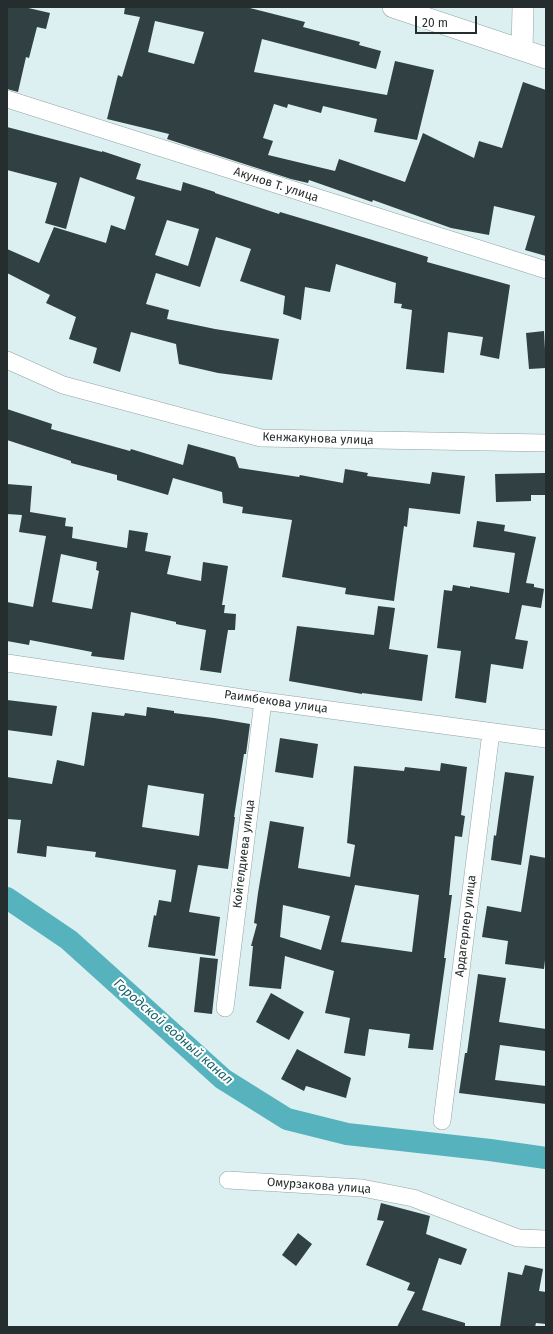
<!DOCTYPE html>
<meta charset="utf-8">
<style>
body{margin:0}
#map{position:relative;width:553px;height:1334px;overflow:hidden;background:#dceff1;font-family:"Fira Sans",sans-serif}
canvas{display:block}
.frame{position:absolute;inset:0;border:8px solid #262d2e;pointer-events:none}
.scale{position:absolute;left:415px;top:16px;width:62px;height:18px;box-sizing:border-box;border:2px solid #262d2e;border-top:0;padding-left:5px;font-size:12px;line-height:14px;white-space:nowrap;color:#262d2e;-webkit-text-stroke:3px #fff;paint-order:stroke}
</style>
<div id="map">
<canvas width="553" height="1334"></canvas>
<div class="frame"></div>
<div class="scale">20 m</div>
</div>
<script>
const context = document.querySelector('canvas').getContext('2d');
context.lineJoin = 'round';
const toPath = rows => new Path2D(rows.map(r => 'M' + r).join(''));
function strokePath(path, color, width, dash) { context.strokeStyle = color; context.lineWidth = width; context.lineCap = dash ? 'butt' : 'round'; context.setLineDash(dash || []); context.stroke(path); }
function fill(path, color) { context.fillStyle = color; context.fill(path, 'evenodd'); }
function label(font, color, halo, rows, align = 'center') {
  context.font = font + ' "Fira Sans",sans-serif'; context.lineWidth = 4; context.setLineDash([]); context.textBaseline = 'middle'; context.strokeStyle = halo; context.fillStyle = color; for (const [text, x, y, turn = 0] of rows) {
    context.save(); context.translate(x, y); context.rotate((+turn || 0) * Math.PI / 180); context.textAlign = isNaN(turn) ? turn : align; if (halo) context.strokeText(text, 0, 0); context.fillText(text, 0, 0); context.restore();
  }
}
strokePath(toPath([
 [7,898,69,940,223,1079,287,1119,347,1134,490,1150,546,1158]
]), '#56b3be', 22);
fill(toPath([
 [7,7,24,7,50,13,46,29,37,27,29,58,26,57,18,92,7,89],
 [125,7,246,7,305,22,303,27,360,42,359,45,381,51,376,69,262,39,254,72,387,95,395,61,434,70,417,140,374,132,377,119,323,106,321,113,288,104,287,108,274,104,263,138,273,141,268,155,335,171,339,159,405,182,423,133,474,158,479,141,502,148,523,82,546,90,546,256,525,250,535,216,494,206,489,235,451,228,373,200,372,202,309,180,308,183,291,179,167,139,169,134,107,119,118,75,122,77,140,17,124,14],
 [155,21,204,32,194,64,148,52],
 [7,127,102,152,102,151,141,164,136,179,181,191,183,182,215,192,215,193,279,214,280,212,317,223,428,257,427,262,510,285,499,359,480,355,483,337,448,332,444,373,406,369,412,310,401,308,402,304,394,303,396,283,336,264,330,292,305,287,301,320,283,314,285,296,240,281,251,249,216,237,200,287,156,273,146,304,169,310,167,319,215,329,279,339,272,380,218,373,179,364,176,344,131,332,120,372,93,363,97,348,69,339,76,317,46,303,50,295,7,273,7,249,39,263,54,227,106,243,111,225,125,230,135,197,80,177,66,229,45,223,57,183,7,170],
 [167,220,199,229,188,266,155,255],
 [544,331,546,368,529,369,526,333],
 [7,409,52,424,51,429,130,451,131,449,183,465,188,444,235,457,239,468,299,477,300,475,343,483,345,469,368,473,367,476,430,484,432,472,465,476,460,514,409,508,407,527,404,526,394,601,345,594,346,588,282,577,292,520,242,513,243,507,223,503,222,492,173,478,168,495,117,480,117,475,71,463,71,461,7,440],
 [545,473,545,495,531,495,531,501,496,502,495,474],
 [7,484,32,486,30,512,66,518,65,526,73,527,72,538,127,548,129,530,148,533,145,551,171,556,167,574,201,581,203,562,228,566,222,605,225,605,224,613,236,614,235,630,228,630,221,673,200,670,206,630,176,624,176,622,131,612,124,660,91,656,92,652,30,640,29,645,7,641,7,602,33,607,46,536,19,532,22,515,7,514],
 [61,554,97,562,96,570,99,571,92,609,52,602],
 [477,521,505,525,504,531,536,537,526,583,534,584,534,587,544,589,541,608,522,605,515,639,528,641,523,669,491,664,486,703,455,698,461,651,437,648,444,590,452,591,453,585,470,588,470,586,509,593,515,553,473,547],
 [378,606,395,608,389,649,428,655,422,701,362,693,362,694,289,681,297,626,374,635],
 [7,700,57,706,52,736,7,730],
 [147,707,174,711,174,713,214,718,250,724,246,754,244,754,234,817,235,817,228,869,198,865,189,912,220,917,215,956,148,947,154,915,156,916,159,900,171,902,176,870,95,857,96,852,47,846,46,857,17,853,21,820,7,819,7,777,52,784,57,760,84,766,92,712,124,716,125,713,146,716],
 [148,785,204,794,199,836,142,827],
 [280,738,318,744,313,778,275,772],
 [441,763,467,767,461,815,465,816,462,837,455,836,449,895,452,895,444,958,446,958,433,1050,408,1048,410,1034,369,1029,365,1056,344,1053,350,1018,325,1013,334,971,285,956,281,989,249,986,253,946,251,946,257,924,254,923,258,893,270,821,304,827,298,868,350,877,355,845,347,843,354,766,404,771,405,767,440,771],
 [355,885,419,895,412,952,341,942],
 [283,905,330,916,321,950,280,937],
 [505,772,534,776,521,865,491,860,494,835,496,836],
 [530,855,546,858,546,951,544,969,505,964,508,941,482,937,487,906,521,912],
 [200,957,218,959,212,1014,194,1012],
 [478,974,506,978,499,1022,546,1029,546,1051,500,1045,495,1080,546,1086,546,1104,459,1093,465,1053,467,1053],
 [271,993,304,1012,289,1040,256,1022],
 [297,1049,351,1078,346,1098,306,1086,304,1091,281,1079],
 [381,1203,430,1216,426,1234,467,1249,461,1265,439,1258,422,1310,465,1323,465,1327,397,1327,415,1292,407,1290,410,1283,366,1265,384,1221,377,1220],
 [298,1233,312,1244,296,1266,282,1255],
 [525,1265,543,1269,539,1291,546,1292,546,1324,536,1323,535,1327,500,1327,508,1272,522,1275]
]), '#314143');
const minor = toPath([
 [7,99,546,270],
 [7,360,63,385,261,438,546,443],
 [7,663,263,701,546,739],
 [225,1008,263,701],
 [442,1121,491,732],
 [228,1180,362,1188,413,1198,518,1238,546,1239]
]);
const tertiary = toPath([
 [393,7,546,58],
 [522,50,523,7]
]);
strokePath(minor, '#91a3a5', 18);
strokePath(tertiary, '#91a3a5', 22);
strokePath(minor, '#fff', 17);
strokePath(tertiary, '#fff', 21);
label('12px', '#262d2e', '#fff', [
 ["Акунов Т. улица",276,185,18],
 ["Кенжакунова улица",318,439,2],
 ["Раимбекова улица",276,702,8],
 ["Койгелдиева улица",244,854,-83],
 ["Ардагерлер улица",466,926,-83],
 ["Омурзакова улица",319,1186,4]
]);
label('italic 13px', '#14626a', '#fff', [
 ["Городской водный канал",173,1032,41]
]);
</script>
